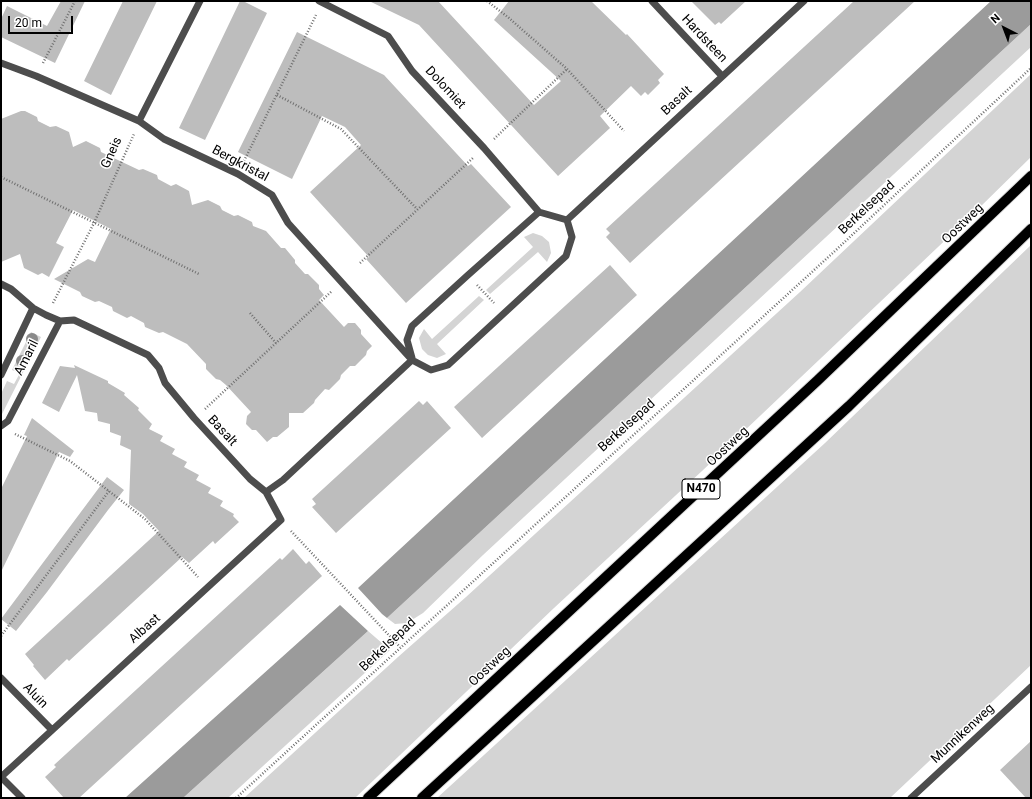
<!DOCTYPE html>
<style>
body{margin:0}
#map{position:relative;width:1032px;height:799px;overflow:hidden;background:#fff;font-family:Roboto,sans-serif}
canvas{display:block}
.frame{position:absolute;inset:0;border:2px solid #000;pointer-events:none}
.north{position:absolute;left:984px;top:8px;width:40px;height:40px;-webkit-text-stroke:3px #fff;paint-order:stroke;rotate:318deg;font-size:11px;font-weight:700;line-height:16px;text-align:center;color:#000}
.north::after{content:'';display:block;margin:auto;width:14px;height:18px;background:#000;clip-path:polygon(50% 0,100% 100%,50% 72%,0 100%)}
.scale{position:absolute;left:8px;top:16px;width:65px;height:18px;box-sizing:border-box;border:2px solid #000;border-top:0;padding-left:5px;font-size:12px;line-height:14px;white-space:nowrap;color:#000;-webkit-text-stroke:3px #fff;paint-order:stroke}
</style>
<div id="map">
<canvas width="1032" height="799"></canvas>
<div class="frame"></div>
<div class="north">N</div>
<div class="scale">20 m</div>
</div>
<script>
const context = document.querySelector('canvas').getContext('2d');
context.lineJoin = 'round';
function fill(path, color) { context.fillStyle = color; context.fill(path, 'evenodd'); }
const toPath = rows => new Path2D(rows.map(r => 'M' + r).join(''));
function strokePath(path, color, width, dash) { context.strokeStyle = color; context.lineWidth = width; context.lineCap = dash ? 'butt' : 'round'; context.setLineDash(dash || []); context.stroke(path); }
function label(font, color, halo, rows, align = 'center') {
  context.font = font + ' Roboto,sans-serif'; context.lineWidth = 3; context.setLineDash([]); context.textBaseline = 'middle'; context.strokeStyle = halo; context.fillStyle = color; for (const [text, x, y, turn = 0] of rows) {
    context.save(); context.translate(x, y); context.rotate((+turn || 0) * Math.PI / 180); context.textAlign = isNaN(turn) ? turn : align; if (halo) context.strokeText(text, 0, 0); context.fillText(text, 0, 0); context.restore();
  }
}
fill(toPath([
 [1031,24,1031,47,483,555,423,613,407,623,395,624,387,618],
 [1031,74,1031,157,977,210,702,471,554,608,355,798,244,798,398,657,466,597,800,292],
 [533,233,542,236,549,242,551,253,547,262,538,252,490,294,486,290,533,247,524,237],
 [1031,245,1031,665,890,798,437,798,825,443],
 [479,296,484,300,437,344,446,354,437,358,428,355,422,349,419,338,424,329,432,339],
 [31,332,41,337,1,416,1,394,7,381,14,384,20,373,12,370],
 [368,631,390,650,228,798,183,798]
]), '#d4d4d4');
fill(toPath([
 [991,1,1031,1,1031,24,387,618,382,614,358,588],
 [340,605,368,631,183,798,125,798]
]), '#9b9b9b');
fill(toPath([
 [61,1,85,1,55,63,1,37,1,19,7,6,47,26],
 [123,1,157,1,111,95,84,81],
 [240,1,243,1,267,13,205,140,179,128],
 [369,1,438,1,534,105,561,81,494,20,509,1,591,1,626,35,627,34,664,74,658,80,660,83,648,95,645,92,641,96,631,86,600,116,610,128,558,176,419,25],
 [691,1,746,1,721,24,719,22,715,25],
 [854,1,915,1,630,263,606,237,610,233,606,229],
 [297,32,384,75,468,166,471,164,511,207,406,303,366,259,369,257,310,192,361,145,345,127,322,116,292,179,238,152],
 [21,111,25,111,37,117,38,121,50,127,56,126,69,132,73,147,86,141,100,148,101,152,139,170,143,169,157,175,158,179,171,186,176,184,189,191,192,205,208,200,220,206,222,210,234,216,238,215,252,222,253,226,266,231,281,248,285,248,295,260,295,263,305,274,308,274,319,285,319,289,324,295,319,300,344,327,348,323,355,323,361,330,361,334,372,346,367,351,366,355,355,366,350,366,341,375,340,379,329,390,325,389,315,400,314,403,303,413,289,413,289,427,277,437,273,437,267,442,256,430,252,430,246,424,247,416,251,412,226,385,220,380,216,379,206,369,206,364,187,344,163,332,159,333,145,327,144,323,131,316,127,318,113,311,112,307,99,301,95,302,82,296,80,292,54,279,88,259,95,262,111,229,73,210,56,243,64,247,49,277,42,273,38,275,24,268,20,254,1,262,1,119],
 [610,265,637,295,482,438,454,407],
 [74,365,108,381,108,383,125,393,124,395,139,408,138,410,152,424,149,429,163,436,160,441,175,449,172,454,187,462,184,467,199,475,196,480,211,488,208,493,223,501,220,506,234,514,233,516,239,522,215,544,213,541,189,563,182,557,69,661,67,659,45,680,33,666,34,665,25,654,159,531,143,514,129,504,131,450,120,445,121,436,110,432,110,424,98,421,97,413,85,411,77,375,59,412,42,403,60,366,75,368],
 [419,401,423,405,427,401,451,428,336,533,312,507,316,504,312,499],
 [32,418,74,451,70,457,59,452,1,572,1,489,27,436,24,435],
 [107,477,124,490,108,510,47,592,16,631,1,619],
 [293,549,306,564,309,561,322,576,79,798,64,798,45,777,56,767,54,765,280,558,282,560],
 [1031,741,1031,798,1026,798,1000,770]
]), '#bdbdbd');
const major = toPath([
 [368,798,818,380,1031,176],
 [422,798,849,406,1031,229]
]);
strokePath(major, '#dbdbdb', 12);
strokePath(toPath([
 [487,1,509,18,567,69,624,131],
 [43,63,75,1],
 [277,95,341,129,417,209],
 [494,139,567,69],
 [244,161,316,15],
 [1,177,199,274],
 [360,263,474,157],
 [477,285,494,303],
 [53,303,94,223,134,134],
 [250,313,276,343],
 [205,409,332,291],
 [15,434,70,461,145,519,198,577],
 [291,531,400,647],
 [1,636,109,491],
 [236,798,836,250,1031,68]
]), '#6f6f6f', 2.5, [1, 2]);
strokePath(toPath([
 [319,1,388,36,412,71,484,148,539,212],
 [652,1,722,76],
 [1,63,36,76,139,121,164,139,238,174,272,195,288,223,412,360,431,370,448,365,566,256,572,237,567,220],
 [139,121,200,1],
 [567,220,804,1],
 [1,284,11,289,33,308,46,315,60,321,74,320,148,355,159,368,165,383,194,418,250,479,266,492,283,480,412,360],
 [412,358,407,340,412,326,468,275,539,212,567,220],
 [1,375,33,308],
 [1,426,8,421,60,321],
 [1,678,52,730],
 [1,777,281,520,266,492],
 [1,777,22,798],
 [911,798,1031,687]
]), '#4d4d4d', 7);
strokePath(major, '#000', 10);
context.fillStyle = '#8a8a8a';
for (const [x, y] of [
 [32,339],
 [22,361]
]) { context.beginPath(); context.arc(x, y, 6, 0, 2 * Math.PI); context.fill(); }
for (const [x, y, w] of [
 [701,489,38]
]) { const box = new Path2D(); box.roundRect(x - w / 2, y - 10, w, 20, 3); context.fillStyle = '#fff'; context.fill(box); strokePath(box, '#000', 1); }
label('bold 12px', '#000', null, [
 ["N470",701,489]
]);
label('13px', '#000', '#fff', [
 ["Hardsteen",704,39,47],
 ["Dolomiet",445,88,47],
 ["Basalt",677,101,-43],
 ["Gneis",112,153,-66],
 ["Bergkristal",240,164,28],
 ["Berkelsepad",867,208,-43],
 ["Oostweg",963,224,-44],
 ["Amaril",27,358,-63],
 ["Berkelsepad",627,426,-42],
 ["Basalt",222,431,47],
 ["Oostweg",728,447,-43],
 ["Albast",145,629,-42],
 ["Berkelsepad",388,645,-43],
 ["Oostweg",490,667,-43],
 ["Aluin",35,696,46],
 ["Munnikenweg",963,734,-43]
]);
</script>
